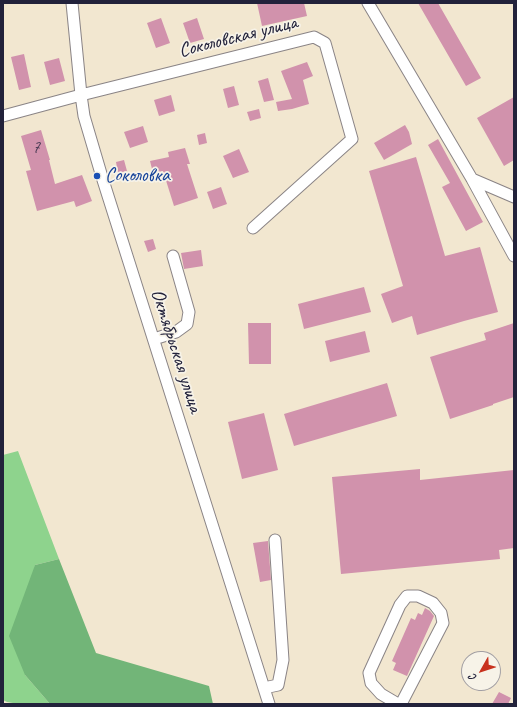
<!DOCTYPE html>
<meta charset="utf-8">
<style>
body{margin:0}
#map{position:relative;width:517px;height:707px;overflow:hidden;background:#f2e7d0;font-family:Caveat,sans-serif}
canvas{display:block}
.frame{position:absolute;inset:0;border:4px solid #22223b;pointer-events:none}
.north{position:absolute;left:461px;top:651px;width:40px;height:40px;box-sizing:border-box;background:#f7f3e8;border:1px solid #a29fa3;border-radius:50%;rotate:231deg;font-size:11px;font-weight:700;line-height:16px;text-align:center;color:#22223b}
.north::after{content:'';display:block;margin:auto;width:14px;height:18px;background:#c8321e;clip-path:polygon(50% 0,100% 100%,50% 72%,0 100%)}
</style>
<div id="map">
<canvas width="517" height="707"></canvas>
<div class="frame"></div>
<div class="north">С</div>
</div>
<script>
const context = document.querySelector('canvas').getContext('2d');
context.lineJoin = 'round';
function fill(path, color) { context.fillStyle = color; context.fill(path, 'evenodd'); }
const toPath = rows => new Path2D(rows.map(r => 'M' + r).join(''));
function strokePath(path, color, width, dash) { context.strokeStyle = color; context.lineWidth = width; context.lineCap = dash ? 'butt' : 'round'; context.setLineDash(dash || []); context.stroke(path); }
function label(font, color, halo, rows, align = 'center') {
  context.font = font + ' Caveat,sans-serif'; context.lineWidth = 3.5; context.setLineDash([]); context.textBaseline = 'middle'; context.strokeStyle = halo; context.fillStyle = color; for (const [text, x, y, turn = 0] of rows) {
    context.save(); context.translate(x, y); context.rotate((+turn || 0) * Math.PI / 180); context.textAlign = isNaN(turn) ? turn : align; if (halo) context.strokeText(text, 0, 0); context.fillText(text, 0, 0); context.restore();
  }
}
fill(toPath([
 [18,451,59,559,35,565,25,675,50,704,19,704,7,702,3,700,3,455]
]), '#8ed38d');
fill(toPath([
 [59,559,96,653,209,686,213,704,50,704,25,675,9,636,35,565]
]), '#72b578');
fill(toPath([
 [257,3,304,3,307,16,262,26],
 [418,3,438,3,481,78,466,86],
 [161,18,170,43,156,48,147,23],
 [197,18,204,39,190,43,183,23],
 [24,54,31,87,19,90,11,57],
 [59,58,65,81,50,85,44,62],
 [307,62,313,76,303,80,309,104,292,109,278,111,276,102,292,99,281,71],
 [268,78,274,100,264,102,258,81],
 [234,86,239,105,228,108,223,89],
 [171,95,175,111,159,116,154,100],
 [514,97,514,160,504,166,477,118],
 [259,109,261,118,250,121,247,112],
 [405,125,409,132,412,144,384,160,374,143],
 [143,126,148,142,130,148,124,132],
 [41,130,50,160,49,160,55,184,82,175,92,201,76,207,74,201,37,211,26,171,31,170,21,136],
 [205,133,207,143,199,145,197,135],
 [438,139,483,222,466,231,442,187,450,183,428,145],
 [185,148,190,164,187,164,198,198,174,206,163,171,153,173,150,161,169,157,168,152],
 [239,149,249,172,233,178,223,156],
 [416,157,445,256,480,247,498,312,464,321,417,335,412,316,392,323,381,294,403,286,369,171],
 [124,160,127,171,118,173,116,162],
 [221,187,227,204,213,209,207,192],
 [153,239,156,249,148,252,144,241],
 [201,250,203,266,184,269,181,253],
 [364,287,371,312,304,329,298,304],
 [248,323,271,323,271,364,249,364],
 [514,323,514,397,493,404,493,405,450,419,430,357,486,340,484,333],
 [365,331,370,352,330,362,325,341],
 [387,383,397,416,294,446,284,414],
 [264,413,278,470,242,479,228,422],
 [420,469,420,480,514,470,514,548,499,550,500,559,341,574,332,477],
 [268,541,271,580,260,582,253,543],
 [425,608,430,611,434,616,407,676,393,670,396,663,392,661,411,618,415,620,418,613,422,615],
 [499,692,511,698,508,704,492,704]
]), '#d192ac');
const minor = toPath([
 [72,3,81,95,84,116,102,177,269,704],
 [368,3,472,179,514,256],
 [3,116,81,95,314,37,325,43,352,139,253,228],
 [472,179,514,197],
 [154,339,176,332,187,324,189,312,173,256],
 [264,688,278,685,283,660,275,540],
 [398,704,381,694,371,683,369,673,400,605,407,596,418,596,433,603,441,613,443,623,401,704]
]);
strokePath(minor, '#8a8486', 13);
strokePath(minor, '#fff', 11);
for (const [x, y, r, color] of [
 [97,176,4,"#1a4fb4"]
]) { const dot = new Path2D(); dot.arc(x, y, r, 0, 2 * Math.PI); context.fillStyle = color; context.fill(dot); strokePath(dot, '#f7f3e8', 1.5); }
label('18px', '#4e3e57', null, [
 ["7",36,148]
]);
label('20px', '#22223b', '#f7f3e8', [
 ["Соколовская улица",238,37,-14],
 ["Октябрьская улица",176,351,72]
]);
label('20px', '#164399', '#f7f3e8', [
 ["Соколовка",105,176]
], 'left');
</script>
